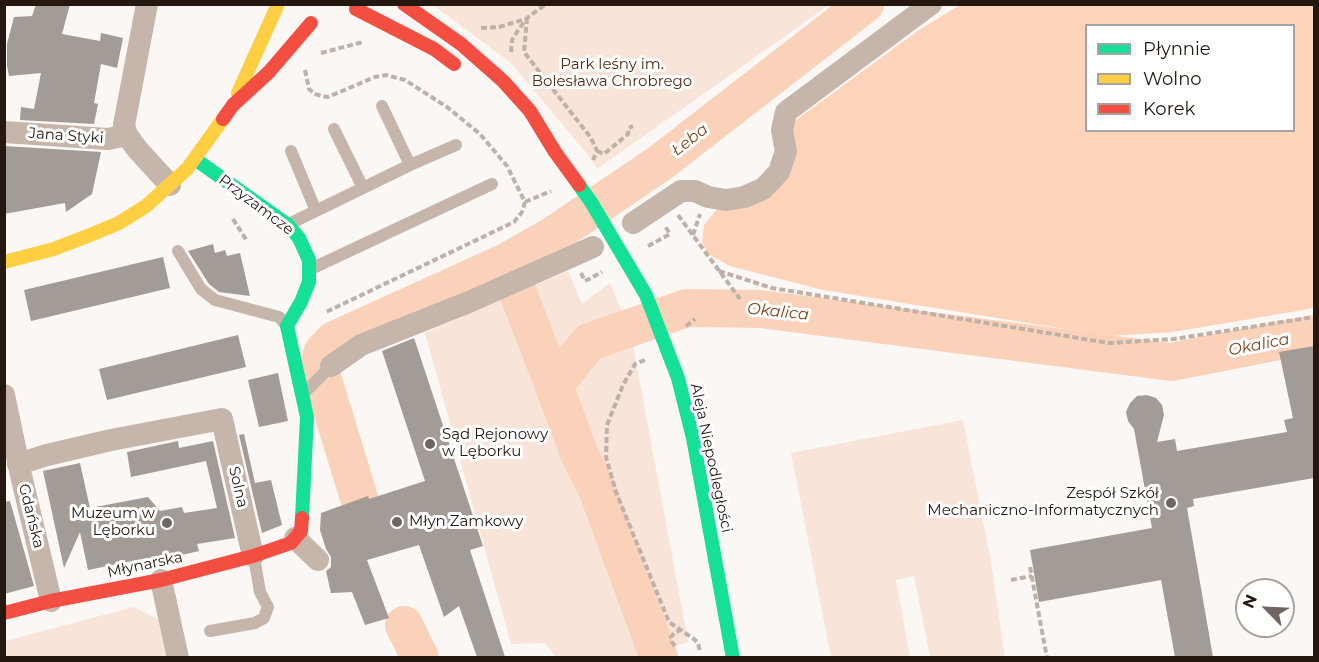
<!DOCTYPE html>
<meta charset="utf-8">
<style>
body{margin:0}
#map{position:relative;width:1319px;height:662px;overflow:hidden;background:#fbf7f5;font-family:Montserrat,sans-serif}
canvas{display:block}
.frame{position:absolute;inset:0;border:6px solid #241811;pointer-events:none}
.legend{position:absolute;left:1085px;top:24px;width:210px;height:108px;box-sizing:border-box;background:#fff;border:2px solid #a7a3a0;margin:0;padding:8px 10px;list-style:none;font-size:18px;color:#241811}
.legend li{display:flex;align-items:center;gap:12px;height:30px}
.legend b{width:30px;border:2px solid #a7a3a0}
.north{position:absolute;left:1235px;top:578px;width:60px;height:60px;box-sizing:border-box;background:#fff;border:2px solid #a7a3a0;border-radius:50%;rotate:294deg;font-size:16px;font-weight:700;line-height:24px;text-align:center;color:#241811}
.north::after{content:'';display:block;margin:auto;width:21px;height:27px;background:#6f6661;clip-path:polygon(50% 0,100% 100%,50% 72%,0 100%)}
</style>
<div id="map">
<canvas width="1319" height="662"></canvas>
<div class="frame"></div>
<ul class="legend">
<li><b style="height:8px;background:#16e098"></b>Płynnie</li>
<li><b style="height:8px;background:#ffcf43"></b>Wolno</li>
<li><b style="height:8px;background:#f24e42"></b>Korek</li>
</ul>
<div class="north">N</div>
</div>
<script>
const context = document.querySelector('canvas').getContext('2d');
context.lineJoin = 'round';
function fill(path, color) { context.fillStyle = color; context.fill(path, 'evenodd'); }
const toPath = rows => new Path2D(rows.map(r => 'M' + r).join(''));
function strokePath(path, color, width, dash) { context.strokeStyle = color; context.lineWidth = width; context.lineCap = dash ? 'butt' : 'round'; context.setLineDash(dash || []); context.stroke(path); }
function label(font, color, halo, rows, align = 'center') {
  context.font = font + ' Montserrat,sans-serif'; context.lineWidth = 6; context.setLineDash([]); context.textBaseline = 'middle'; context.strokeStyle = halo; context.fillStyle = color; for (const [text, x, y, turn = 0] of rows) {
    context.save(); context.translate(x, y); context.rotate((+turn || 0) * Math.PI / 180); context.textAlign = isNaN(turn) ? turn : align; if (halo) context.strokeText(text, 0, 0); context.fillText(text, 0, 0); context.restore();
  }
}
fill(toPath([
 [433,5,829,5,597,169,588,155,511,63],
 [568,271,582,304,610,283,631,334,688,642,631,658,556,657,545,643,511,644,425,333],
 [963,420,991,562,1005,657,930,657,914,576,896,580,910,657,831,657,791,453],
 [134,607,163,622,168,658,5,658,5,641]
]), '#f8e4d9');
fill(toPath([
 [960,5,1314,5,1314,308,1173,332,1109,336,823,290,730,266,710,255,702,243,704,225,718,208,763,197,788,126,919,30],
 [1086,26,1294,26,1294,130,1086,130]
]), '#fdd3b9');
strokePath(toPath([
 [506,262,554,386],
 [359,498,319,367,322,353,334,340,506,262,552,236,660,163,865,4],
 [404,625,420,658],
 [659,658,597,489,579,453,554,386,589,342,687,308,760,309,1171,362,1314,334]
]), '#fad2ba', 38);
fill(toPath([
 [36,4,70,4,62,34,100,41,101,33,123,38,117,68,101,64,94,103,98,104,94,124,20,120,21,107,34,109,41,73,9,76,7,66,7,44,14,17,32,16],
 [4,146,101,152,92,194,66,212,65,203,4,214],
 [213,244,215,253,225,250,227,256,240,253,250,296,219,292,209,284,188,251],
 [163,257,170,288,31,321,24,290],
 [238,335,246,367,107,400,99,369],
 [414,338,483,546,470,550,505,657,477,657,459,606,444,617,419,545,367,560,389,618,365,625,352,592,331,593,326,571,331,567,331,557,326,549,320,530,321,513,368,496,369,499,425,481,382,351],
 [1314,346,1314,478,1193,499,1194,506,1187,508,1213,657,1175,657,1161,580,1039,602,1030,550,1152,528,1134,429,1128,421,1126,412,1130,403,1137,396,1147,395,1156,398,1162,405,1164,415,1157,442,1175,439,1177,451,1287,432,1284,420,1293,418,1279,352],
 [278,373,288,421,259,427,248,380],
 [244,434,255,483,271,480,282,525,262,533,239,435],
 [178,441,179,448,213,441,235,538,197,544,199,551,147,563,147,558,88,570,80,532,64,568,43,471,80,463,90,508,148,497,160,511,182,507,184,513,217,508,206,461,131,477,127,452],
 [10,501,34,586,4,594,4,502]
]), '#a29b96');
strokePath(toPath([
 [527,18,524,52,591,138,597,151,593,160],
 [481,28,499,27,526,19],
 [511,52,512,40,519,29,527,18,546,4],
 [321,53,363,42],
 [305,70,309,89,315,94,322,96,328,97,375,77,386,75,405,80,447,107,480,134,507,166,525,202,522,212,514,222,326,312],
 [597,151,604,154,628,134,629,128,633,126],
 [525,202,551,191],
 [678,215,740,299],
 [233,219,247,241],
 [693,235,700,214],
 [648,246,670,234,665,226],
 [719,271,772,288,1109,343,1174,339,1314,317],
 [581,273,585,281,602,272],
 [686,326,695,319],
 [645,360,635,364,623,385,607,425,606,457,616,492,669,622,694,639,698,643,700,652],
 [1030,567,1047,658],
 [1011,580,1032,576],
 [675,646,672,642,671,637,674,633,679,631]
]), '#beb1a9', 4, [6, 3]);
strokePath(toPath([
 [382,106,410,165],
 [334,129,363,188],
 [291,151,316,211],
 [289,224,410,165,456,145],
 [178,251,201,289,215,300,279,317,286,325],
 [313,268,492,184],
 [306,391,331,366],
 [210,631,255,623,264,618,268,607,260,592,254,557]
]), '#c6b5aa', 12);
strokePath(toPath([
 [147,4,124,125,127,135,137,149,170,185],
 [4,132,108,139,127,135],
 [633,223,681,191,695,191,708,197,726,200,744,197,763,189,779,172,786,151,782,130,786,112,931,4],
 [331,366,361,345,469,302,593,247],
 [4,395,20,471,51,601],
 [18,464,47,455,111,440,222,419,253,556],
 [295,538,318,560],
 [161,580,178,658]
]), '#c6b5aa', 22);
strokePath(toPath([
 [195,159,288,225,299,238,309,260,309,282,301,302,287,326,307,417,302,518],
 [579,185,591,202,646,295,678,378,693,438,733,658]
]), '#16e098', 14);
strokePath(toPath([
 [238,93,278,4],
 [4,262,54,249,90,235,119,223,146,206,187,169,223,119]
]), '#ffcf43', 14);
strokePath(toPath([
 [404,4,461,44,503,81,530,111,555,152,579,185],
 [356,9,434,49,454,64],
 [223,119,233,105,269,72,311,23],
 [4,613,51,601,161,580,253,556,291,543,301,531,302,518]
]), '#f24e42', 14);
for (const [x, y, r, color] of [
 [430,444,6,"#6f6661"],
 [1171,503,6,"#6f6661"],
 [397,522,6,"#6f6661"],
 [167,523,6,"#6f6661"]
]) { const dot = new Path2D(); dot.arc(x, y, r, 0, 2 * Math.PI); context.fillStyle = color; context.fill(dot); strokePath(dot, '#fff', 2); }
label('15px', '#502d14', '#fff', [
 ["Park leśny im.",612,65],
 ["Bolesława Chrobrego",612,82]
]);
label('15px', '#241811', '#fff', [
 ["Jana Styki",66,136,4],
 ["Przyzamcze",256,205,37],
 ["Aleja Niepodległości",711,458,78],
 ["Solna",238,487,77],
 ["Gdańska",31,516,76],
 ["Młynarska",145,565,-12]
]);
label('15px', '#241811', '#fff', [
 ["Sąd Rejonowy",442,435],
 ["w Lęborku",442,452],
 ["Zespół Szkół",1159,494,"right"],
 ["Mechaniczno-Informatycznych",1159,511,"right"],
 ["Muzeum w",155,514,"right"],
 ["Lęborku",155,531,"right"],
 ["Młyn Zamkowy",409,522]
], 'left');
label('italic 16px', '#7f451b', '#fff', [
 ["Łeba",690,140,-38],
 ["Okalica",778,312,6],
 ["Okalica",1259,345,-11]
]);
</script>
